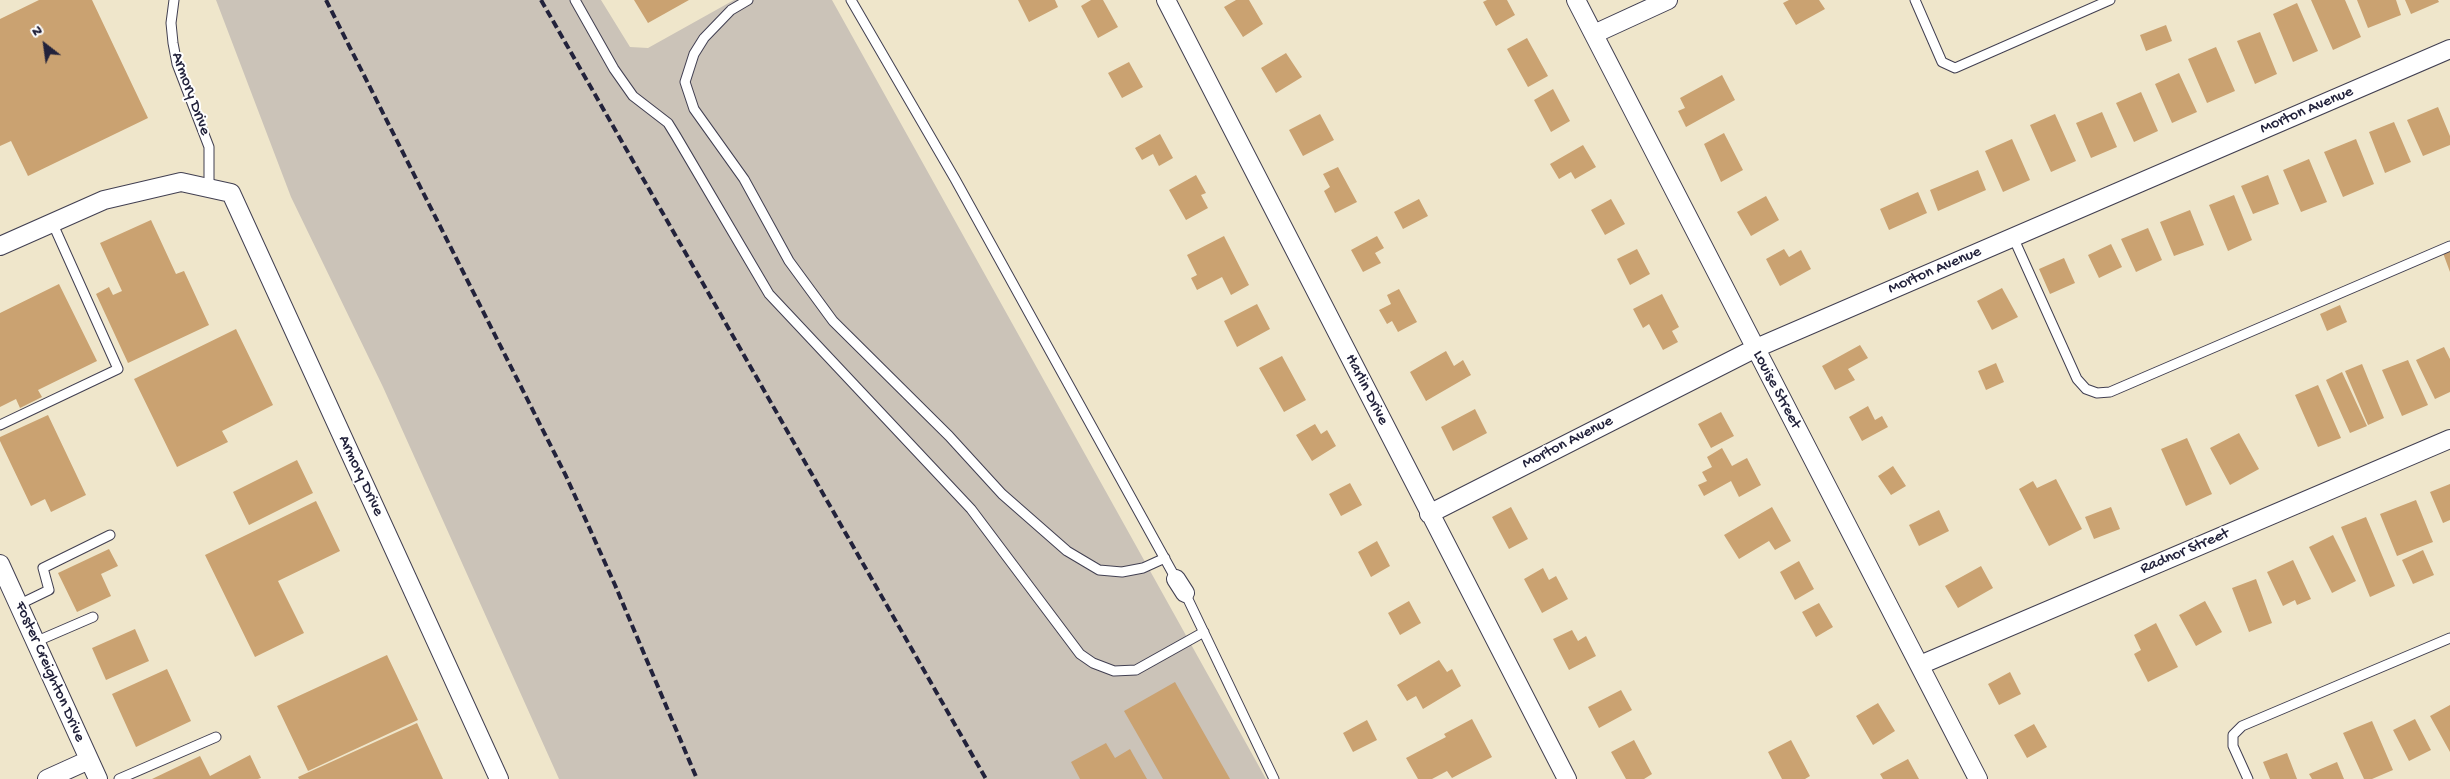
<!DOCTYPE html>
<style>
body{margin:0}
#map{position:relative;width:2450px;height:779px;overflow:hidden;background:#efe6cb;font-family:"Gochi Hand",sans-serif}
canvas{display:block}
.north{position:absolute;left:20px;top:20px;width:50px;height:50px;-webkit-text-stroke:4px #fff;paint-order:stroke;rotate:330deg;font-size:14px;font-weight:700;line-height:20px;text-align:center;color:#22223b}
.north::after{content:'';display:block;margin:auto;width:18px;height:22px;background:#22223b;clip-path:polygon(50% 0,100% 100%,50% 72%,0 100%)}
</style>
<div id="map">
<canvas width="2450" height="779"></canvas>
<div class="north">N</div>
</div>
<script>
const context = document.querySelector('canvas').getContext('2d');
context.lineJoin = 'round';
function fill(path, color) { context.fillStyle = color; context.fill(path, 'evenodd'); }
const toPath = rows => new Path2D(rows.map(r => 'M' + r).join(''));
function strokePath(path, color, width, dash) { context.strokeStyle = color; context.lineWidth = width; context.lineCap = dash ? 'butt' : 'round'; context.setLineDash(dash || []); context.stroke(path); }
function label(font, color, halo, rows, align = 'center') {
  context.font = font + ' "Gochi Hand",sans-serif'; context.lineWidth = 4; context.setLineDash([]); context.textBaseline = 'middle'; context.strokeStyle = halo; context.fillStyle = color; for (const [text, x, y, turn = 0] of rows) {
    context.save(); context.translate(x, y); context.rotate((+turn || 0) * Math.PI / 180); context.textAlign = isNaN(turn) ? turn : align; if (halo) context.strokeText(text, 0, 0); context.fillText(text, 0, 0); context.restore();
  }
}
fill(toPath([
 [216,0,601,0,630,47,648,48,734,0,832,0,1266,779,559,779,383,387,291,197]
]), '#cbc3b8');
fill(toPath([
 [39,0,92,0,148,118,28,176,11,141,0,146,0,19],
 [634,0,689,0,648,23],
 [1018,0,1055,0,1058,7,1029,22],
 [1091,0,1103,0,1118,27,1098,38,1081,6],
 [1236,0,1249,0,1263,24,1243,37,1224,7],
 [1487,0,1507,0,1515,15,1496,26,1483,2],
 [1789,0,1819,0,1825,9,1796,25,1783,3],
 [2311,0,2345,0,2361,37,2333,50],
 [2357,0,2396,0,2401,15,2368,28],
 [2405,0,2438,0,2439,2,2411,14],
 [2297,3,2318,51,2293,62,2273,14],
 [2166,25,2172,41,2146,51,2140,35],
 [2260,32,2277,74,2255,84,2237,41],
 [1527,38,1548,76,1528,87,1507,49],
 [2216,47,2235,91,2207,103,2188,59],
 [1286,53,1302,77,1276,93,1261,68],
 [1129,62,1143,87,1122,98,1108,73],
 [2179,73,2197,112,2172,123,2155,84],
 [1722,75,1735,100,1686,127,1678,111,1685,108,1680,98],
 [1553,89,1570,121,1551,132,1534,100],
 [2141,92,2158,131,2134,142,2116,103],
 [2438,107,2450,136,2450,145,2423,156,2407,120],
 [2102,112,2117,147,2091,158,2076,123],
 [1320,114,1334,140,1303,156,1289,130],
 [2055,114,2076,161,2051,172,2030,125],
 [2394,122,2411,162,2385,173,2369,132],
 [1724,133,1743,170,1721,182,1704,144],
 [1160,134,1173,158,1159,166,1153,154,1142,160,1135,148],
 [2012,139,2030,180,2003,192,1985,151],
 [2356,139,2374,184,2343,197,2324,152],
 [1583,145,1596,167,1575,179,1571,172,1559,179,1550,164],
 [2309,159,2327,202,2301,212,2283,170],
 [1338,167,1357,202,1335,213,1324,191,1330,187,1323,174],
 [1978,170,1986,190,1938,211,1930,190],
 [1196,175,1206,193,1201,195,1208,208,1186,220,1169,190],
 [2268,175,2279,204,2253,214,2241,186],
 [1918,192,1927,213,1889,230,1880,209],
 [2234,195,2252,240,2228,251,2209,205],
 [1766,196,1779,220,1751,236,1737,212],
 [1419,199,1428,216,1403,229,1394,212],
 [1611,199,1625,224,1605,235,1591,210],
 [2190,210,2204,245,2174,256,2160,222],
 [151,220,176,274,184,271,209,325,128,363,96,294,109,287,113,295,122,291,100,243],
 [2148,228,2162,260,2136,272,2121,239],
 [1224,236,1249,285,1231,295,1222,277,1197,290,1191,278,1197,275,1187,255],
 [1377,236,1384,248,1375,253,1381,263,1363,272,1351,250],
 [2111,244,2122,267,2099,278,2088,255],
 [1637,249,1650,274,1630,285,1617,259],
 [1784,249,1789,257,1801,250,1811,269,1780,286,1766,259],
 [2450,250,2450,272,2443,253],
 [2064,258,2075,283,2050,294,2039,269],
 [59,284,97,361,38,390,42,397,20,408,16,399,0,407,0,313],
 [2002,288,2018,317,1992,330,1977,301],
 [1399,289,1417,322,1398,332,1392,321,1387,324,1379,310,1391,304,1387,295],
 [1662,294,1679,327,1672,331,1678,342,1663,350,1649,324,1643,328,1633,309],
 [1257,304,1270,329,1237,347,1224,321],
 [2340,305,2347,322,2327,331,2320,314],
 [236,329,273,405,222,431,228,442,177,467,134,379],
 [1860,345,1868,358,1848,369,1855,380,1835,390,1822,366],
 [2444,347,2450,359,2450,392,2435,399,2416,360],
 [1446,351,1454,366,1463,360,1471,375,1426,401,1410,372],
 [1282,356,1306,400,1284,412,1259,368],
 [2408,360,2428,405,2402,416,2382,370],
 [1996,363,2004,382,1986,390,1978,371],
 [2362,364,2384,418,2368,425,2345,371],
 [2342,372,2367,426,2350,433,2326,380],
 [2318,385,2341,438,2318,447,2295,395],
 [1868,406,1875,420,1882,416,1888,427,1862,441,1849,417],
 [1475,409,1487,433,1453,451,1441,427],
 [1721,412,1734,436,1711,448,1698,424],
 [48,415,86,495,51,512,45,499,31,506,0,441,0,437],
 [1315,424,1321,434,1327,430,1336,446,1312,461,1296,435],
 [2239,433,2259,469,2230,485,2210,448],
 [2187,438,2212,494,2186,506,2161,449],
 [1722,448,1732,466,1747,458,1761,485,1739,497,1731,481,1704,496,1698,485,1707,481,1702,472,1712,467,1707,457],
 [297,460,313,493,249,525,233,492],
 [1893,466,1906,486,1891,495,1878,476],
 [2056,479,2082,529,2049,546,2019,489,2033,481,2037,488],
 [1350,483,1362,505,1341,516,1329,494],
 [2450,484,2450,520,2443,523,2430,492],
 [2416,500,2433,542,2397,556,2380,514],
 [316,501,340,551,278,581,304,633,255,657,205,555],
 [1511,507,1528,539,1509,549,1492,517],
 [1772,507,1791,541,1775,550,1769,541,1739,559,1724,535],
 [2111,507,2120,529,2094,539,2085,517],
 [1939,510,1949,531,1919,546,1909,525],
 [2366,517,2395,586,2370,597,2341,527],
 [2333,535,2356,581,2332,593,2309,547],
 [1377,541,1390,566,1371,577,1358,552],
 [109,549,118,566,101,574,111,596,77,612,58,573],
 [2423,550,2434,575,2413,584,2402,560],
 [2293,560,2311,599,2297,605,2295,600,2283,606,2267,572],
 [1799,561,1814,589,1795,600,1780,572],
 [1981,566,1993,588,1958,608,1945,586],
 [1543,568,1549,580,1556,576,1568,599,1542,613,1524,579],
 [2256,579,2272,623,2249,632,2232,588],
 [1409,601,1421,623,1400,635,1388,613],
 [2205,601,2222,632,2196,646,2179,615],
 [1819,603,1833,627,1816,637,1802,612],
 [2156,623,2178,667,2148,682,2134,654,2141,650,2134,635],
 [135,629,149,661,106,680,92,648],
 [1572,630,1578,641,1586,636,1596,656,1569,670,1553,639],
 [387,655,418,720,308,771,277,706],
 [1439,660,1447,672,1452,669,1461,686,1423,709,1416,696,1407,701,1397,685],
 [167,669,191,721,136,747,112,694],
 [2010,672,2021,694,1999,705,1988,684],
 [1175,682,1230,779,1163,779,1124,711],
 [1621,690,1632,710,1599,728,1588,707],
 [1878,703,1895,731,1873,745,1856,716],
 [2450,705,2450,752,2430,716],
 [1472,719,1492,757,1452,778,1447,771,1432,779,1418,779,1406,758,1446,737,1444,734],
 [2415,719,2431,750,2409,761,2393,730],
 [1367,720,1377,740,1353,752,1343,733],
 [2372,721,2393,770,2372,779,2364,779,2343,733],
 [417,723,443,779,299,779,298,777],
 [2034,724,2047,747,2027,758,2014,735],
 [1634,740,1652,774,1644,779,1626,779,1611,752],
 [1791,740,1810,776,1805,779,1782,779,1768,752],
 [1106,743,1115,758,1130,749,1147,779,1080,779,1071,762],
 [2287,753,2297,779,2270,779,2263,762],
 [250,755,261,778,258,779,152,779,200,756,210,776],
 [1908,759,1919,779,1883,779,1880,774],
 [2337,762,2344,779,2312,779,2309,774]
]), '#caa271');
const lane = toPath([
 [174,0,171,23,173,43,177,64,209,147,209,188],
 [575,0,614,69,633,96,668,123,676,136,769,294,971,509,1080,654,1093,663,1114,671,1136,670,1204,632],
 [748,0,731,10,704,38,694,54,685,82,694,109,744,179,789,261,833,321,949,436,1002,494,1067,551,1099,570,1122,572,1143,568,1165,558],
 [851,0,955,179,1176,579],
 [1915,0,1942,62,1955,68,2110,0],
 [2013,237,2077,379,2086,389,2097,393,2110,392,2450,246],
 [0,425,118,369,52,222],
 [1185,593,1274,779],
 [18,605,49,590,43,568,110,535],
 [35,642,93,617],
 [119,779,216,737],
 [2248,779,2233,746,2233,735,2242,726,2450,638]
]);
const street = toPath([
 [1166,0,1567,779],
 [1576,0,1978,779],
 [1594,34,1668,0],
 [0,246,104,200,181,182,231,193,499,779],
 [1429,514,1754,349,2450,49],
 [0,564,98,779],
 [1176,579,1185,593],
 [1920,665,2450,439],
 [47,779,89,760]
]);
strokePath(lane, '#413f51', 11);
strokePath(street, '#413f51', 20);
strokePath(lane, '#fff', 9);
strokePath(street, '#fff', 18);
strokePath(toPath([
 [326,0,566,476,615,585,697,779],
 [541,0,986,779]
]), '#22223b', 4, [8, 4]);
label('16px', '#22223b', '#fff', [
 ["Armory Drive",190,94,70],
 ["Morton Avenue",2307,111,-23],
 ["Morton Avenue",1935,271,-23],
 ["Harlin Drive",1366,390,63],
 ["Louise Street",1776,390,62],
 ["Morton Avenue",1568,443,-27],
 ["Armory Drive",360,476,65],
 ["Radnor Street",2185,552,-23],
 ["Foster Creighton Drive",49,672,66]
]);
</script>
